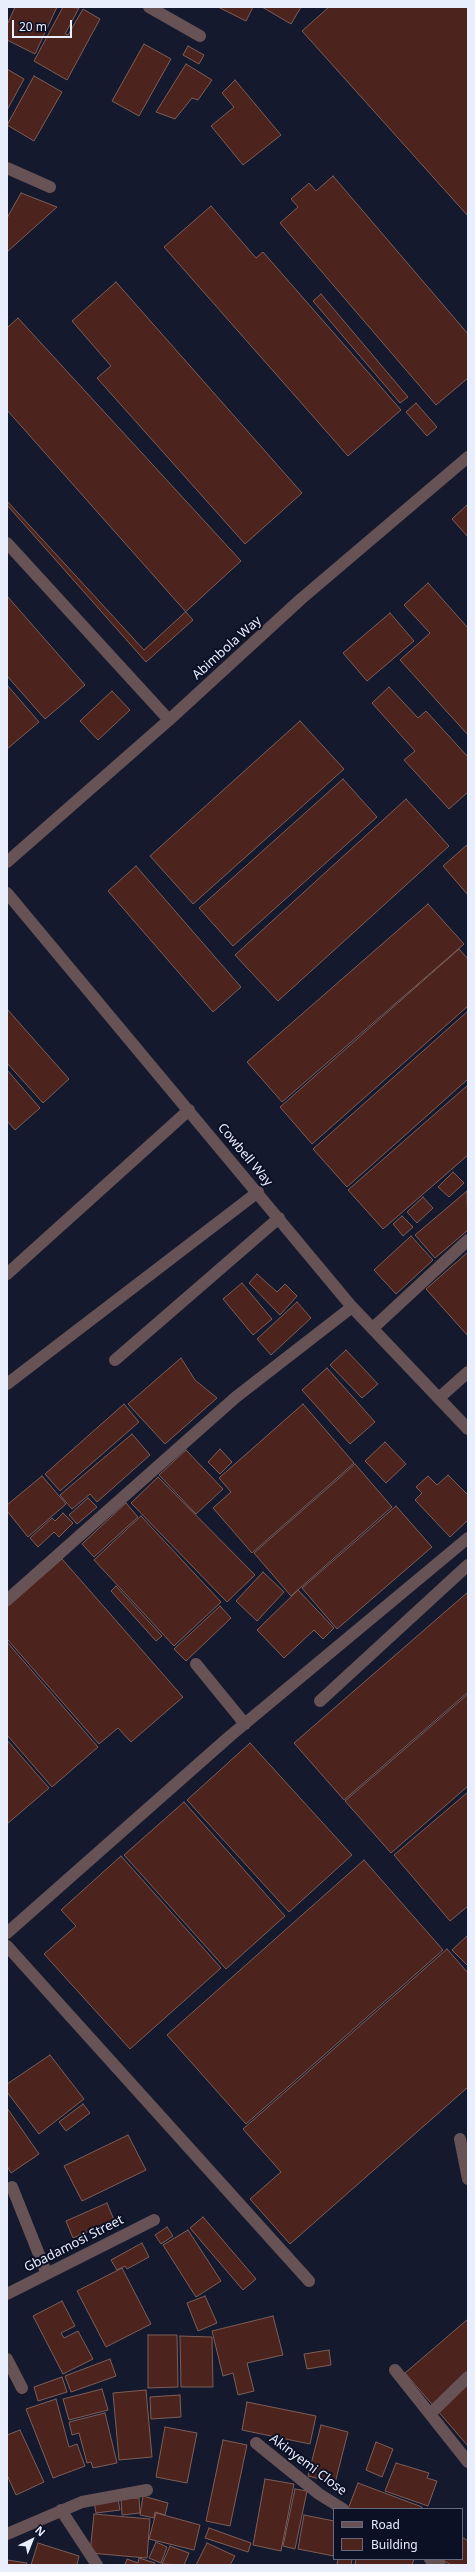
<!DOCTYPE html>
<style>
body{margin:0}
#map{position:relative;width:475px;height:2572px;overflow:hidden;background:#14192e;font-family:"Noto Sans",sans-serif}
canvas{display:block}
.frame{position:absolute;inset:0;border:8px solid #e9eefd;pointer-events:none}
.legend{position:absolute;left:333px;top:2508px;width:130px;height:52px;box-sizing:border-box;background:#0b1024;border:1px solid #64697b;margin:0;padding:5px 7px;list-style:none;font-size:12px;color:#e9eefd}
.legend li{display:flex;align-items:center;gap:8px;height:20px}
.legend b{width:20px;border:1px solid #64697b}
.north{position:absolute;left:12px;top:2520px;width:40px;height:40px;-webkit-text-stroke:3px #0b1024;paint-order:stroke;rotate:43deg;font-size:11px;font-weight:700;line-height:16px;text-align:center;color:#e9eefd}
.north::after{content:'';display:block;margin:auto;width:14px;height:18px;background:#e9eefd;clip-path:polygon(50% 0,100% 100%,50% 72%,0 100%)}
.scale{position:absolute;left:12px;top:20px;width:60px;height:18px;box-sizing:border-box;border:2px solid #e9eefd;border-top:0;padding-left:5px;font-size:12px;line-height:14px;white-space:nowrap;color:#e9eefd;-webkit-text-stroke:3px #0b1024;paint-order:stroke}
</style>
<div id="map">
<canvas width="475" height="2572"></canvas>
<div class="frame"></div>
<ul class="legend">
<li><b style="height:5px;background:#675255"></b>Road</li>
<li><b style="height:11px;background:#4d231d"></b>Building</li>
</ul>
<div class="north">N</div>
<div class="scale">20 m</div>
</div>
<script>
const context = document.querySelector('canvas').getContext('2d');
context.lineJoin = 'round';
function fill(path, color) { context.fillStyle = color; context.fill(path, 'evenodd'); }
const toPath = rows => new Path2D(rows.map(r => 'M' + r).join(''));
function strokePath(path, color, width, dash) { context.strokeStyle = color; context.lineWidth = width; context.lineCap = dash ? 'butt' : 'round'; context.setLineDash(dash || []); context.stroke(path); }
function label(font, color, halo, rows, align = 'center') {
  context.font = font + ' "Noto Sans",sans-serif'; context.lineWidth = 4; context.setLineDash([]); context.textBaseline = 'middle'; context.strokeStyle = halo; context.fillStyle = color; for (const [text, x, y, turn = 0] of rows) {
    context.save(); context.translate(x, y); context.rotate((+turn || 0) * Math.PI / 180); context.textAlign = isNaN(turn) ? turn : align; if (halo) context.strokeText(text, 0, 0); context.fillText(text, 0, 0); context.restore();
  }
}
const building = toPath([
 [15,7,57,7,35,54,7,40,7,25,15,7],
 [63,7,79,8,65,34,68,35,83,9,100,19,67,80,34,61,63,7],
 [218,7,253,7,246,21,218,7],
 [262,7,301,7,291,24,262,7],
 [329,7,468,7,468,216,302,31,329,7],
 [144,44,171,59,139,116,112,101,144,44],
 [188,46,204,55,199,64,183,55,188,46],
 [186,64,212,80,198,100,192,98,175,119,156,112,186,64],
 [7,69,24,79,7,110,7,69],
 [34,76,62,92,34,141,7,125,34,76],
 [235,80,281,135,243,165,211,126,234,107,222,93,235,80],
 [333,176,468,334,468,378,436,405,280,223,298,207,291,199,309,183,316,191,333,176],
 [21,193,57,207,7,252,7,218,21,193],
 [211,206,256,258,263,252,401,410,348,456,164,247,211,206],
 [116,282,302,493,245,544,97,378,111,366,72,321,116,282],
 [321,294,408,397,400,403,313,301,321,294],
 [18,318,241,561,144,650,7,501,7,328,18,318],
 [416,403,437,427,427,436,406,412,416,403],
 [7,410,193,620,146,662,7,505,7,410],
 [468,504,468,537,452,519,468,504],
 [428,583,468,628,468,735,400,660,430,633,404,605,428,583],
 [7,596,85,685,45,719,7,676,7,596],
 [390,613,414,641,367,681,343,653,390,613],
 [7,685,39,722,7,749,7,685],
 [389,687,418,718,426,711,468,757,468,792,449,809,404,760,415,751,372,703,389,687],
 [112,691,130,710,98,740,80,721,112,691],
 [300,721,344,769,193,904,150,856,300,721],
 [343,779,377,817,233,946,199,908,343,779],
 [406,799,449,846,278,1001,235,955,406,799],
 [468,844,468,895,443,866,468,844],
 [136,866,241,987,213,1012,108,891,136,866],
 [428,904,464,944,282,1102,247,1062,428,904],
 [459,949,468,959,468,1006,312,1144,280,1107,459,949],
 [7,1009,69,1079,43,1103,7,1063,7,1009],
 [468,1011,468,1079,347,1187,313,1149,468,1011],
 [7,1070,40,1108,15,1130,7,1121,7,1070],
 [468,1085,468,1155,383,1229,348,1190,468,1085],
 [453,1172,464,1183,449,1197,438,1187,453,1172],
 [467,1191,468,1230,435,1258,415,1235,467,1191],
 [423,1197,433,1208,417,1223,407,1212,423,1197],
 [402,1216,413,1227,403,1236,393,1224,402,1216],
 [411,1236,433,1260,396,1294,374,1270,411,1236],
 [468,1252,468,1336,426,1289,468,1252],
 [257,1274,277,1292,285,1284,297,1296,280,1315,249,1283,257,1274],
 [242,1283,272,1319,253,1335,223,1299,242,1283],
 [297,1302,311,1318,271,1355,257,1339,297,1302],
 [346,1350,378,1384,362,1398,330,1365,346,1350],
 [181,1358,195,1380,217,1398,165,1444,128,1404,181,1358],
 [327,1368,375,1422,350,1444,302,1390,327,1368],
 [124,1404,139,1422,60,1491,45,1474,124,1404],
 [303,1404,354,1463,252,1553,213,1508,231,1492,219,1478,303,1404],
 [132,1434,150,1455,97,1502,90,1494,72,1509,60,1495,132,1434],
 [385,1442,406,1464,386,1483,365,1461,385,1442],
 [220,1449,232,1462,220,1474,208,1462,220,1449],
 [186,1450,223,1489,196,1514,159,1475,186,1450],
 [355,1464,392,1507,291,1596,254,1553,355,1464],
 [448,1475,468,1495,468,1520,450,1537,415,1500,422,1493,416,1487,428,1476,437,1485,448,1475],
 [42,1476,66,1504,28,1537,7,1511,7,1505,42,1476],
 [158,1477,255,1575,227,1602,131,1503,158,1477],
 [88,1498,97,1507,77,1524,69,1515,88,1498],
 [126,1503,138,1517,94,1557,82,1544,126,1503],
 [396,1506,432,1547,337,1629,302,1588,396,1506],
 [63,1513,73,1523,59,1537,54,1532,38,1547,30,1538,52,1518,55,1521,63,1513],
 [141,1516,221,1602,174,1646,94,1560,141,1516],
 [62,1559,183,1697,131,1742,118,1728,99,1744,7,1639,7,1607,62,1559],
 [263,1572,284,1592,257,1621,236,1601,263,1572],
 [116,1586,162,1636,156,1641,111,1591,116,1586],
 [298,1590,334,1628,323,1639,314,1630,284,1658,257,1630,298,1590],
 [468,1592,468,1692,344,1800,294,1743,468,1592],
 [220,1606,231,1618,186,1661,174,1649,220,1606],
 [7,1642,98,1747,52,1787,7,1735,7,1642],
 [468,1694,468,1786,391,1853,345,1801,468,1694],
 [7,1740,49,1788,7,1824,7,1740],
 [250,1743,352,1855,289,1912,187,1800,250,1743],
 [468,1792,468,1906,450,1921,394,1855,468,1792],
 [184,1802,285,1916,226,1969,124,1855,184,1802],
 [121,1856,221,1968,130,2049,44,1954,76,1926,61,1910,121,1856],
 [364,1860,443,1950,246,2124,167,2035,364,1860],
 [468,1935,468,1966,452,1950,468,1935],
 [447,1949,468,1973,468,2087,290,2244,250,2199,281,2172,243,2129,447,1949],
 [50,2055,84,2099,39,2134,7,2092,7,2084,50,2055],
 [83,2104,90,2113,66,2131,59,2122,83,2104],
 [7,2108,39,2154,11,2173,7,2166,7,2108],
 [128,2135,146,2170,82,2201,64,2166,128,2135],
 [107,2203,114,2220,73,2238,66,2221,107,2203],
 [203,2217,256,2279,243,2290,190,2228,203,2217],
 [167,2227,173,2236,161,2244,155,2235,167,2227],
 [188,2230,221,2281,196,2297,163,2245,188,2230],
 [142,2243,149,2257,127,2269,125,2266,117,2270,111,2260,142,2243],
 [122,2268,151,2324,106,2347,77,2291,122,2268],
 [205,2296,217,2323,198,2331,187,2303,205,2296],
 [62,2301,75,2326,61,2333,64,2338,78,2331,93,2359,63,2374,33,2316,62,2301],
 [273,2316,283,2355,247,2363,254,2391,238,2395,233,2373,223,2376,212,2331,273,2316],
 [468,2319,468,2446,405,2373,468,2319],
 [148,2335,177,2335,178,2387,148,2388,148,2335],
 [180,2336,212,2337,213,2387,181,2387,180,2336],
 [329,2350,331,2365,307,2369,304,2354,329,2350],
 [110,2359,116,2376,71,2392,65,2376,110,2359],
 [62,2377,67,2392,38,2401,34,2387,62,2377],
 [102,2389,108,2410,69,2420,63,2399,102,2389],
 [146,2390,152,2457,119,2460,113,2393,146,2390],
 [180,2395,181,2417,151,2419,150,2397,180,2395],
 [56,2399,69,2447,77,2444,85,2466,53,2478,26,2409,56,2399],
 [247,2402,316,2416,310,2444,242,2430,247,2402],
 [105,2413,117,2463,93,2468,91,2462,87,2463,79,2433,72,2435,69,2422,105,2413],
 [321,2425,348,2432,335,2483,308,2476,321,2425],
 [165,2427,197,2433,187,2483,156,2477,165,2427],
 [20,2430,44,2482,16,2495,7,2475,7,2435,20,2430],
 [223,2440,247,2445,230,2526,206,2521,223,2440],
 [376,2442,393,2449,382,2477,366,2470,376,2442],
 [396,2463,429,2473,427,2478,437,2481,428,2506,385,2491,396,2463],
 [265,2479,294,2484,281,2551,253,2545,265,2479],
 [358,2483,422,2507,422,2509,348,2509,358,2483],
 [295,2489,307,2491,295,2549,283,2546,295,2489],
 [143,2496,168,2503,165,2515,155,2512,154,2518,140,2515,143,2496],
 [139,2498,140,2513,122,2515,121,2499,139,2498],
 [118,2499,120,2510,96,2513,94,2502,118,2499],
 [156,2513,200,2525,194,2550,149,2539,156,2513],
 [94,2514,150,2519,147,2558,90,2553,94,2514],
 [304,2515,334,2521,334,2556,298,2549,304,2515],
 [209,2528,251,2543,248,2552,205,2538,209,2528],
 [462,2537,468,2541,468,2565,451,2565,441,2559,462,2559,462,2537],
 [156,2542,167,2547,161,2563,149,2558,156,2542],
 [38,2543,79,2556,77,2565,31,2565,38,2543],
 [207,2543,235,2556,230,2565,196,2565,207,2543],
 [170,2546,189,2553,184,2565,162,2564,170,2546],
 [139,2558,155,2563,154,2565,125,2565,127,2559,138,2563,139,2558],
 [338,2559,352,2559,351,2565,337,2565,338,2559],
 [356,2559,414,2559,412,2565,355,2565,356,2559],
 [7,2560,27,2563,26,2565,7,2565,7,2560]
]);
fill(building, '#4d231d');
strokePath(building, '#7d5e58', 1);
strokePath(toPath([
 [149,7,200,36],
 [7,168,50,187],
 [7,543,169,720],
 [7,862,169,720,301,599,468,457],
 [7,893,352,1307,468,1429],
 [7,1274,189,1110],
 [373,1328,468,1240],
 [115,1360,279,1218],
 [7,1384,258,1192],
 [439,1398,468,1372],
 [7,1600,236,1397,352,1307],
 [196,1664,245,1724],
 [320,1701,468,1565],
 [7,1933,230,1736,468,1538],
 [7,1946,309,2281],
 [460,2139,468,2179],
 [12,2187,46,2272],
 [7,2294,154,2220],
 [7,2359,22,2388],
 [395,2370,468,2462],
 [430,2414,468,2377],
 [256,2443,319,2494,343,2509],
 [61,2510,97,2565],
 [7,2534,82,2502,147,2490],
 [430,2559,440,2565]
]), '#675255', 12);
label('13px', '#e9eefd', '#0b1024', [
 ["Abimbola Way",227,648,-42],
 ["Cowbell Way",245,1155,50],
 ["Gbadamosi Street",74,2244,-27],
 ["Akinyemi Close",308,2465,37]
]);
</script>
